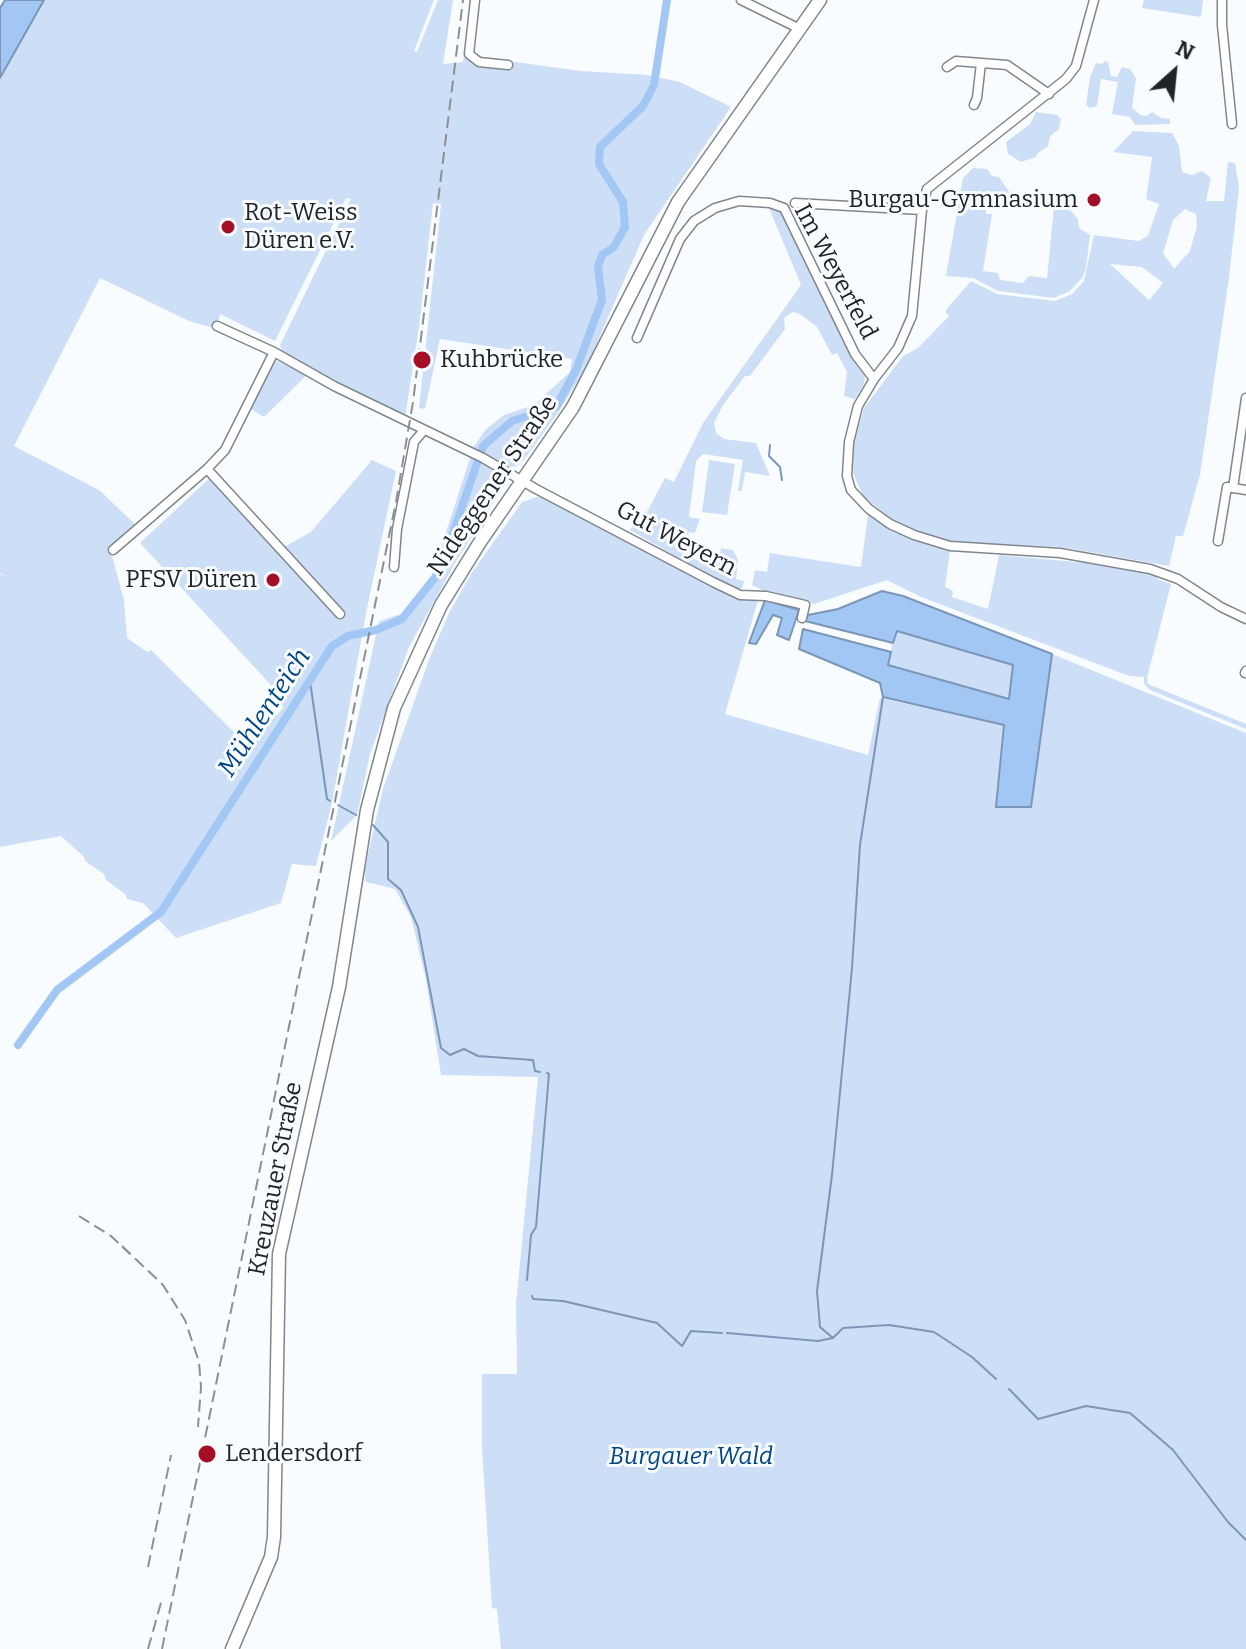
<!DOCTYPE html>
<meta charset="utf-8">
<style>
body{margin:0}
#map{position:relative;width:1246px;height:1649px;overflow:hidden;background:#f9fcff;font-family:Bitter,serif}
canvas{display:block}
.north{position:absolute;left:1134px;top:32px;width:80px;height:80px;-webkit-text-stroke:6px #f9fcff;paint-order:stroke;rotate:27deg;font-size:22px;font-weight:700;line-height:32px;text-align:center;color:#212326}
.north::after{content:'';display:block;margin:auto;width:28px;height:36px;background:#212326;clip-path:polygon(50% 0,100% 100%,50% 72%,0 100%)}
</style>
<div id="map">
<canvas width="1246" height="1649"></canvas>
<div class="north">N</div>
</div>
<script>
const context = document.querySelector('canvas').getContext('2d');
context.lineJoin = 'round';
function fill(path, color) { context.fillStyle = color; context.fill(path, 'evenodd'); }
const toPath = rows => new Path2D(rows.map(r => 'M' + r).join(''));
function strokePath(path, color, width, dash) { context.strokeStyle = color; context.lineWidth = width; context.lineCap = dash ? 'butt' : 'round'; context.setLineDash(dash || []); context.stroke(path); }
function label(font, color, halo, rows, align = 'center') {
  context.font = font + ' Bitter,serif'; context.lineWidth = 6; context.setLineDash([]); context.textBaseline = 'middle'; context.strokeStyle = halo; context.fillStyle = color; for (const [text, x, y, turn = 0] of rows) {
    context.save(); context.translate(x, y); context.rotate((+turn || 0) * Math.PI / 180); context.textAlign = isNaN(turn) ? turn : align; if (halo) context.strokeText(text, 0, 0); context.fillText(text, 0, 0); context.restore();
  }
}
fill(toPath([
 [44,0,434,0,414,51,417,52,438,0,453,0,443,64,463,62,464,55,581,71,647,75,680,82,731,107,644,235,586,368,557,414,523,461,517,466,510,467,473,448,485,430,504,415,534,405,570,372,572,359,440,339,425,409,419,408,441,204,433,203,419,327,405,418,283,353,280,345,351,199,346,198,275,341,220,314,217,329,189,321,100,278,14,446,99,490,136,525,110,548,124,600,127,638,147,652,151,650,248,746,283,708,280,695,140,543,216,472,284,547,311,532,372,460,396,471,366,613,332,803,316,866,292,864,281,903,176,938,143,903,127,899,125,894,106,880,104,874,85,861,84,857,61,836,0,847,0,574,8,576,0,573,0,78],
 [1144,0,1203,0,1201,17,1142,8],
 [1104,61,1108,62,1111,76,1117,77,1122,67,1130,69,1136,78,1132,108,1141,115,1147,116,1152,112,1161,118,1170,119,1170,124,1135,125,1130,117,1112,114,1118,82,1101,79,1097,106,1090,108,1086,105,1090,77,1096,63,1103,64],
 [1036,112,1057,115,1061,119,1059,129,1050,136,1048,146,1037,154,1036,157,1021,162,1008,154,1006,142,1030,124],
 [1133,131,1172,133,1179,146,1182,172,1192,175,1202,171,1211,178,1206,201,1224,201,1228,162,1235,163,1239,188,1229,278,1200,475,1183,536,1176,536,1169,566,1061,547,950,542,916,531,893,520,863,496,853,473,854,443,864,408,903,356,918,348,949,316,945,311,971,281,997,294,1055,301,1072,294,1084,281,1094,235,1139,241,1148,236,1159,204,1146,199,1152,157,1113,152],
 [1185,209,1196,214,1197,226,1190,251,1174,269,1163,253,1173,220],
 [1110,264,1142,267,1163,283,1149,300],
 [973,168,987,169,992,176,999,177,1010,193,986,210,986,214,992,214,983,271,998,273,1000,280,1023,283,1029,276,1047,278,1054,206,1069,209,1078,219,1079,228,1090,235,1086,268,1082,278,1070,291,1054,298,998,291,973,278,946,276,963,178],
 [769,208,780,209,852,356,865,374,864,384,855,399,844,396,847,372,837,353,832,355,817,327,800,314,793,312,784,318,785,329,750,376,745,376,723,405,714,423,716,433,724,439,756,443,770,476,745,472,742,491,738,491,743,460,703,454,696,461,689,517,700,519,695,533,689,532,685,557,718,565,721,548,733,550,738,560,736,579,744,581,742,588,738,589,710,576,630,530,632,527,639,527,665,478,674,482,703,423,801,285],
 [275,360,307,375,264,417,251,409],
 [471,455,503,476,506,483,455,563,409,647,370,754,357,815,331,841,379,621,401,614,432,576],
 [709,460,735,464,727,515,702,512],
 [537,497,550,499,707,582,759,597,725,714,868,755,880,698,1004,725,997,807,1031,807,1052,654,1246,733,1246,1649,501,1649,497,1609,492,1608,482,1449,482,1374,517,1374,516,1304,538,1077,441,1075,426,980,411,917,395,889,366,882,364,871,383,789,430,657,450,611,471,574,522,502],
 [868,515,912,540,950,550,945,587,953,591,952,597,988,609,999,555,1087,563,1157,576,1157,579,1171,584,1147,678,1148,684,1246,724,1246,729,1150,690,1144,684,1144,677,1129,676,921,597,887,580,814,604,764,591,752,585,755,570,767,572,770,553,861,567],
 [896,631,1013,665,1009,699,887,665]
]), '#cddff6');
const water = toPath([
 [5,0,44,0,0,78,0,8,5,0],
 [882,591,903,596,1052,654,1031,807,996,807,1004,725,883,697,880,683,799,649,803,629,891,652,888,665,1009,699,1013,665,897,631,893,643,805,621,808,615,838,609,882,591],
 [765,600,799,610,789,640,777,635,782,618,773,615,756,644,749,643,765,600]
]);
fill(water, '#a2c7f4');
strokePath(water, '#7b96b6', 2);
strokePath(toPath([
 [770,445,769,456,780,467,782,480],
 [310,681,327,799,330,801],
 [338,805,356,815],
 [373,825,388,842,388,879,401,890,418,927,441,1048,450,1055,464,1049,478,1056,533,1060,535,1071,540,1072],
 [527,1280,531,1235,536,1227,549,1074,547,1073],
 [532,1296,533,1299,563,1301,657,1323,682,1346,691,1331,722,1333],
 [727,1333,818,1341,833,1338,843,1328,889,1325,934,1332,972,1357,996,1379],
 [833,1338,820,1327,817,1291,832,1175,852,968,860,845,883,697],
 [1009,1389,1038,1419,1086,1406,1130,1413,1173,1450,1228,1522,1246,1540]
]), '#7b96b6', 2);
strokePath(toPath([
 [18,1045,57,990,161,912,332,646,348,636,376,630,402,619,440,571,483,446,512,421,556,407,576,370,602,300,598,267,602,255,614,247,625,227,623,202,599,164,600,147,643,106,654,85,667,0]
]), '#a2c7f4', 8);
const street = toPath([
 [475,0,469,54,479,62,508,65],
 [741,0,800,29],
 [1094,0,1076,66,1066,79,927,189,922,210,912,316,898,348,874,379,858,406,849,442,847,476,851,490,869,509,890,524,914,535,950,546,1060,553,1150,569,1178,579,1221,607,1246,619],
 [1222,0,1222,25,1232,124],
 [947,67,956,61,1007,65,1049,94],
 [974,105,977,98,981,63],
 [795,203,922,210],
 [217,326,274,352,334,386,483,458,536,489,713,582,740,595,766,596,805,605,802,618],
 [637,338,680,239,694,221,715,208,739,201,770,203,784,208,855,354,874,379],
 [207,469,340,614],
 [1233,488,1246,398],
 [1218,541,1227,487,1246,490],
 [113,550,207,469,225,450,274,352],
 [394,567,397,529,414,442,424,430],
 [1245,673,1246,671]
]);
const secondary = toPath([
 [232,1649,271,1557,274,1537,279,1254,339,987,367,810,394,708,441,605,480,542,573,407,678,202,820,0]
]);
strokePath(street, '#80868d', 11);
strokePath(secondary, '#80868d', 15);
strokePath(street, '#fff', 8);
strokePath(secondary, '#fff', 12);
strokePath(toPath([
 [79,1216,111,1236,130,1254],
 [122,1246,163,1285,185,1320,199,1362,201,1387,198,1427],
 [148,1567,171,1455],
 [148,1649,162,1599],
 [162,1649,396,502,413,402,463,0]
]), '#8d8f92', 2, [12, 6]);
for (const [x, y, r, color] of [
 [1094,200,8,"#a60d26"],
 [228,227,8,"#a60d26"],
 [422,360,10,"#a60d26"],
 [273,580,8,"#a60d26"],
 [207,1454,10,"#a60d26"]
]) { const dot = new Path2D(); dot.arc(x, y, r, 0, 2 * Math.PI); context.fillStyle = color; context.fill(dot); strokePath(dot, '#f9fcff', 3); }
label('24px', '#212326', '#f9fcff', [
 ["Burgau-Gymnasium",1078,200,"right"],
 ["Rot-Weiss",244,213],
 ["Düren e.V.",244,241],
 ["Kuhbrücke",440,360],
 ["PFSV Düren",257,580,"right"],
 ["Lendersdorf",225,1454]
], 'left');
label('24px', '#212326', '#f9fcff', [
 ["Im Weyerfeld",835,272,62],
 ["Nideggener Straße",493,486,-56],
 ["Gut Weyern",676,539,28],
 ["Kreuzauer Straße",276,1179,-79]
]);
label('italic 24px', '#004585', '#f9fcff', [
 ["Burgauer Wald",691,1457]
]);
label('italic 26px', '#004484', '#f9fcff', [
 ["Mühlenteich",265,713,-57]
]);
</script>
